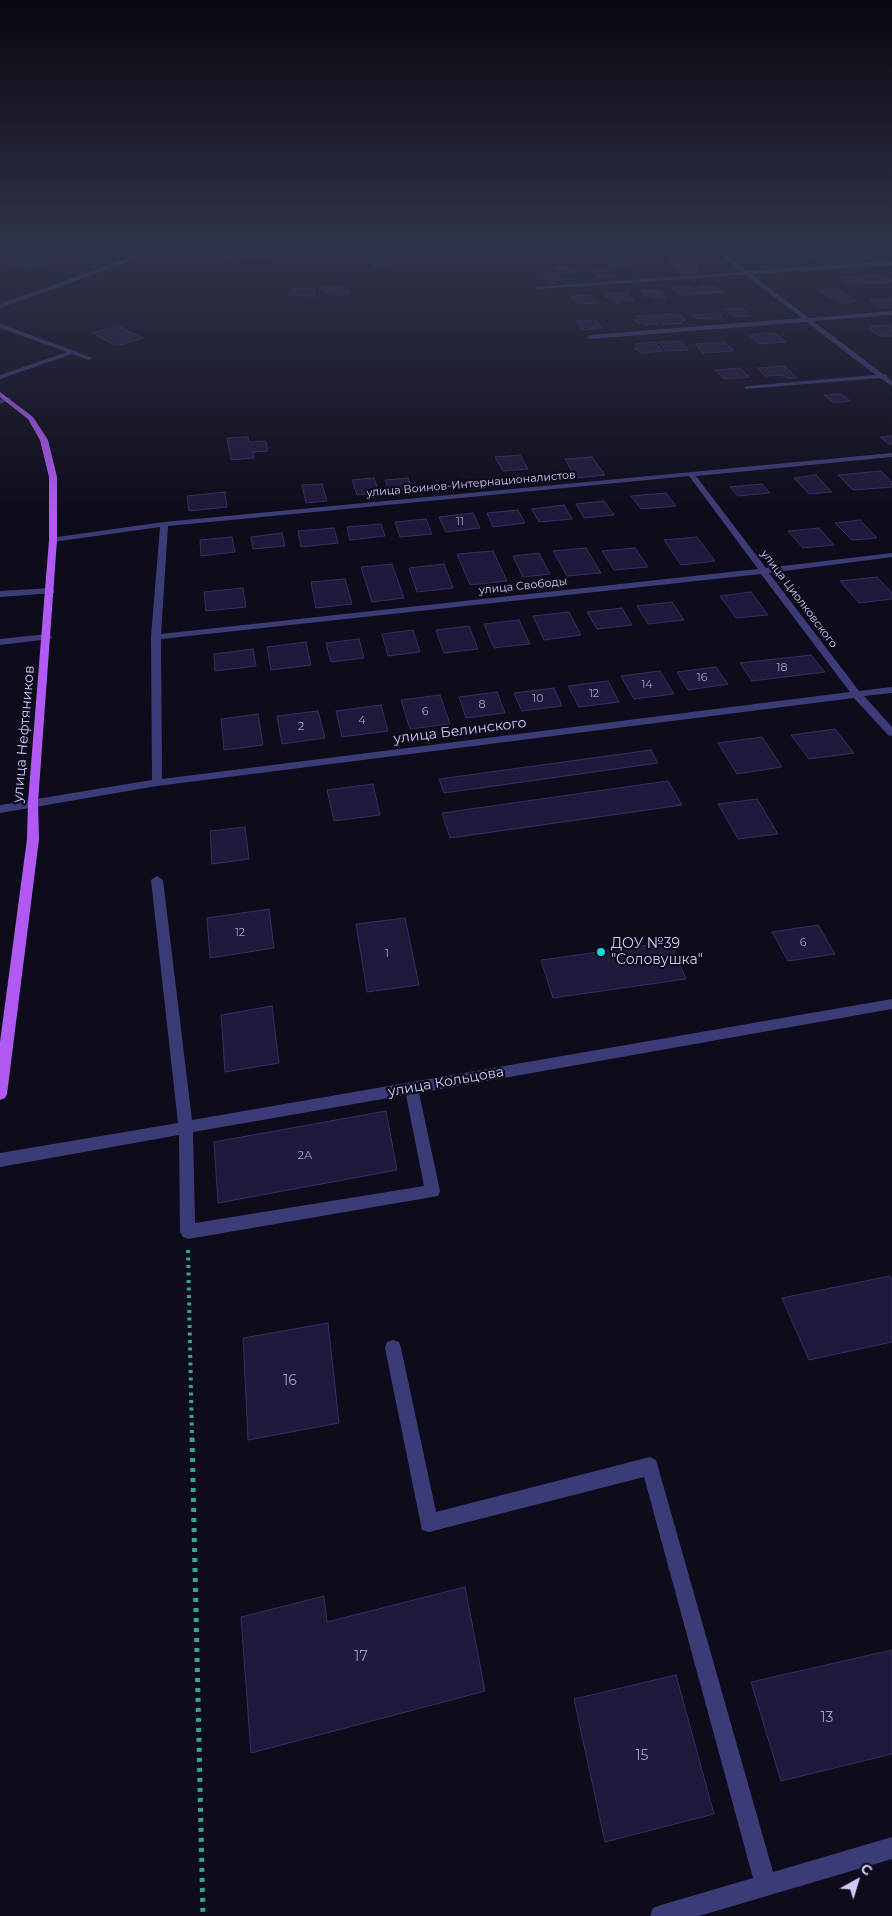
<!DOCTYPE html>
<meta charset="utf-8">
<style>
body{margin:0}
#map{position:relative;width:892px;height:1916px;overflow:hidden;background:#0e0c1b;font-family:Montserrat,sans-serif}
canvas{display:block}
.north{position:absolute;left:832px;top:1856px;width:50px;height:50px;-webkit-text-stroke:4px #0e0c1b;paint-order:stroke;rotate:39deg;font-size:14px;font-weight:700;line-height:20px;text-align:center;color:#cecbfb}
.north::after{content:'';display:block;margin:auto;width:18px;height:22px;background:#cecbfb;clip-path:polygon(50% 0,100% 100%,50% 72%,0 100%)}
</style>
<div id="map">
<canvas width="892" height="1916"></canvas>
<div class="north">С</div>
</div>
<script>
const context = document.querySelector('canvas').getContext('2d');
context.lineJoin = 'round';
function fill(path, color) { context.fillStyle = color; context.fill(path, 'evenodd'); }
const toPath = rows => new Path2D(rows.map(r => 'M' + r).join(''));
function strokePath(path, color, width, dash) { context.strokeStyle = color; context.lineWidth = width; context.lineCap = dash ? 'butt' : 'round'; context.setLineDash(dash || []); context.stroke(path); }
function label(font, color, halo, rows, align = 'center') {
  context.font = font + ' Montserrat,sans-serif'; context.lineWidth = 4.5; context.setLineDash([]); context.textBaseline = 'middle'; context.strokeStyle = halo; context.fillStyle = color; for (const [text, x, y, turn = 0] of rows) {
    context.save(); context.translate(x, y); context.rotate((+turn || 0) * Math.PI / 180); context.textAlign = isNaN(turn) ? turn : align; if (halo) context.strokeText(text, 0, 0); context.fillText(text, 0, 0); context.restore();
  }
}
const building = toPath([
 [653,247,673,247,682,255,661,254,653,247],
 [785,247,794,254,774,255,765,248,785,247],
 [892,251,892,258,878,257,871,252,892,251],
 [846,254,862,263,826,262,820,261,813,255,846,254],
 [390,259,393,266,374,267,371,260,390,259],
 [688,259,699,270,696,270,698,272,680,273,668,261,688,259],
 [27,260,42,265,25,270,10,265,27,260],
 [620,261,628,267,611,268,603,263,620,261],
 [571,266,576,273,559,274,553,267,571,266],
 [609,269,615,276,597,277,591,270,609,269],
 [556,273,562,280,554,281,556,284,547,284,539,274,556,273],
 [885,275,892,280,892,282,850,285,840,277,885,275],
 [345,286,349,294,331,295,330,292,325,293,322,287,345,286],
 [701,286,716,286,724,292,701,294,694,288,703,287,701,286],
 [691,287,698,294,679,295,672,288,691,287],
 [314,288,315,296,289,295,289,292,294,292,293,289,314,288],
 [826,288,838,288,856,301,837,303,820,290,828,290,826,288],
 [641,290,660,290,666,298,653,298,651,296,645,296,641,290],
 [628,293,634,300,619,300,621,303,613,303,608,297,604,297,602,294,628,293],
 [589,295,596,303,577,304,571,296,589,295],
 [892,298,892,307,882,308,870,299,892,298],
 [741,308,751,316,734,317,725,309,741,308],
 [718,313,724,319,697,319,693,315,718,313],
 [680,314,686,321,680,321,682,323,662,325,654,315,680,314],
 [651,315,659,324,645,325,643,323,637,323,634,320,639,320,636,316,651,315],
 [595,320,602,328,583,330,576,321,595,320],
 [891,325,892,336,880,336,868,329,872,329,870,326,891,325],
 [118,326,143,338,117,346,92,333,118,326],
 [775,333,786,342,760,344,749,335,775,333],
 [681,341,688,350,666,351,659,342,681,341],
 [655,342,663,351,642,353,634,348,638,348,635,344,655,342],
 [725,342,734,351,703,353,695,344,725,342],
 [785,366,797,378,787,378,784,375,765,376,757,368,785,366],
 [740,368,749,377,724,379,715,370,740,368],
 [841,394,850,401,834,403,824,395,841,394],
 [892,436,892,444,889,444,880,437,892,436],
 [248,437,249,442,266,441,268,451,253,452,254,458,231,460,227,438,248,437],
 [520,455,528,469,503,471,495,457,520,455],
 [592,457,605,475,576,478,565,459,592,457],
 [881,471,892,482,892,487,853,490,838,475,881,471],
 [816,475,832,492,809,494,794,478,816,475],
 [374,478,379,493,357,495,352,480,374,478],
 [408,478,413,490,390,492,385,480,408,478],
 [322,484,327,501,306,503,302,485,322,484],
 [762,484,770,493,738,496,730,487,762,484],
 [225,492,227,507,189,511,187,496,225,492],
 [666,493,676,506,641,509,631,496,666,493],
 [604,501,614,515,584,518,576,504,604,501],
 [564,505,572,519,539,522,532,509,564,505],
 [518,510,525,523,493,527,487,513,518,510],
 [473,513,480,528,446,532,439,517,473,513],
 [426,519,432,534,400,537,395,522,426,519],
 [860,520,877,538,852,540,835,523,860,520],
 [381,524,385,536,350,540,347,527,381,524],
 [334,528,338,543,301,547,298,531,334,528],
 [819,528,834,545,803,548,788,531,819,528],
 [282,533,285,546,253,549,251,537,282,533],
 [232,537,235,552,201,556,200,540,232,537],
 [697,537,715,561,681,565,664,540,697,537],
 [586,548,601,573,567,576,553,551,586,548],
 [635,548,648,567,614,570,602,551,635,548],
 [493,551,507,581,470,585,457,554,493,551],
 [539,553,550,574,523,577,513,556,539,553],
 [392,564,404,598,372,602,361,567,392,564],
 [444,564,453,588,417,592,409,568,444,564],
 [877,577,892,593,892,599,859,603,840,581,877,577],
 [345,579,352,604,316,608,311,582,345,579],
 [243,588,246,607,206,611,204,592,243,588],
 [751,592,768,615,736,618,720,596,751,592],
 [672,602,684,620,648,624,637,606,672,602],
 [622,608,632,625,597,629,587,612,622,608],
 [569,612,581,635,544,640,533,616,569,612],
 [519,620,530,644,494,648,484,624,519,620],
 [469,626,478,649,444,653,436,630,469,626],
 [413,630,420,652,388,656,382,634,413,630],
 [359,639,364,658,331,662,326,643,359,639],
 [306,642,311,665,271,670,267,647,306,642],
 [253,649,256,666,215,671,214,654,253,649],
 [811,655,825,672,752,681,740,663,811,655],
 [716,667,728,684,688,690,677,672,716,667],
 [660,671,674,694,634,699,621,676,660,671],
 [608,681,619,702,579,707,568,686,608,681],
 [554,688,562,706,522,711,514,693,554,688],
 [497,692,505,713,466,718,459,697,497,692],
 [440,695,450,724,410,729,401,700,440,695],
 [381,705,388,731,342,737,336,711,381,705],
 [318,711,325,738,282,744,277,716,318,711],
 [258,714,263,745,224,750,221,719,258,714],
 [835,729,854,753,809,759,791,735,835,729],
 [762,737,782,767,737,774,718,743,762,737],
 [651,750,658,763,444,793,439,779,651,750],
 [668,781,682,805,450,838,442,813,668,781],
 [373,784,380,815,334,821,327,790,373,784],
 [757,799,778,834,738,839,718,804,757,799],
 [245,827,249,859,212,864,210,831,245,827],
 [269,909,274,948,210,958,207,918,269,909],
 [405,918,419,985,367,992,356,924,405,918],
 [818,925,835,954,788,961,772,932,818,925],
 [670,942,686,979,553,998,541,960,670,942],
 [272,1006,279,1063,225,1072,221,1015,272,1006],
 [386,1111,397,1170,218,1203,214,1142,386,1111],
 [890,1276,892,1280,892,1342,809,1360,782,1298,890,1276],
 [328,1323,339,1423,248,1440,243,1338,328,1323],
 [465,1587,485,1691,251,1753,241,1617,324,1596,327,1622,465,1587],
 [892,1650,892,1754,781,1781,751,1682,892,1650],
 [676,1675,714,1814,605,1842,574,1699,676,1675]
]);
fill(building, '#1f1a3b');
strokePath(building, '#362e65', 1);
strokePath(toPath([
 [188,1250,192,1439]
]), '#35a598', 4, [3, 4.5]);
strokePath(toPath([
 [192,1438,203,1916]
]), '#35a598', 5, [4, 6]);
fill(toPath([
 [93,247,101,247,133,256,162,247,170,247,0,308,0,304,128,258,93,247],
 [200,247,206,247,222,255,441,247,221,259,200,247],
 [712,247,717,247,747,271,892,261,892,265,751,274,809,318,892,311,892,315,813,321,883,374,887,375,887,377,892,381,892,386,880,378,745,389,745,387,747,386,876,375,806,322,590,339,587,337,590,335,802,318,745,275,539,289,536,287,741,272,712,247],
 [0,324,75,351,92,358,89,360,72,354,0,379,0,375,67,352,0,328,0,324],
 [8,397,11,399,10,400,0,404,0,400,8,397],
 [892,453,892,457,696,476,766,568,892,553,892,557,769,573,859,691,892,687,892,693,864,696,892,727,892,736,888,735,854,698,157,786,0,813,0,805,152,780,151,637,160,527,53,542,49,540,50,538,164,522,892,453],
 [689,476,758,569,161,634,168,526,689,476],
 [761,574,850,692,162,779,161,639,761,574],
 [51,588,54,589,54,593,0,597,0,591,51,588],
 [47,634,52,637,50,639,0,645,0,639,47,634],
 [157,876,163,880,192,1120,892,999,892,1009,419,1093,440,1191,438,1196,188,1239,183,1237,180,1232,179,1135,0,1167,0,1153,178,1123,151,880,157,876],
 [406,1095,424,1186,195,1223,193,1132,406,1095],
 [393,1340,399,1342,401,1348,436,1512,650,1457,656,1460,773,1872,892,1837,892,1859,699,1916,650,1916,653,1908,661,1905,753,1878,644,1477,429,1532,422,1530,385,1348,387,1342,393,1340]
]), '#3b3c77');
fill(toPath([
 [0,392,33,417,48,440,57,477,57,540,38,802,39,839,7,1094,5,1098,0,1100,0,1042,27,839,28,802,49,540,49,477,40,440,28,419,0,397,0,392]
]), '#b15af3');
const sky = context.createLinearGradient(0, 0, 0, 515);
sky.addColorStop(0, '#08070f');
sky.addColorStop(0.48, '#30344a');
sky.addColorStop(1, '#30344a00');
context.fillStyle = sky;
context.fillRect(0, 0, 892, 515);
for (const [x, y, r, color] of [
 [601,952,5,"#11d7e1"]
]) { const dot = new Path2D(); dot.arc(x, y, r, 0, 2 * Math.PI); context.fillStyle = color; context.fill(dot); strokePath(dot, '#0e0c1b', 2); }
label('11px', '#cecbfb', '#0e0c1b', [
 ["улица Воинов-Интернационалистов",471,484,-5],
 ["улица Свободы",523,586,-6],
 ["улица Циолковского",799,599,53]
]);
label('11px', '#a29fcb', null, [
 ["11",460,522],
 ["18",782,668],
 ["16",702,678],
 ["14",647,685],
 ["12",594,694],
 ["10",538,699],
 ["8",482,705],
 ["6",425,712],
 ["4",362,721],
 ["2",301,727],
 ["12",240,933],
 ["6",803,943],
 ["1",387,954],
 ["2А",305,1156]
]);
label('14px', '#cecbfb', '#0e0c1b', [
 ["улица Белинского",460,731,-7],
 ["улица Нефтяников",24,734,-85],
 ["улица Кольцова",446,1082,-10]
]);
label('14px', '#cecbfb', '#0e0c1b', [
 ["ДОУ №39",611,944],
 ["\"Соловушка\"",611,960]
], 'left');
label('14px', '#a29fcb', null, [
 ["16",290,1381],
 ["17",361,1657],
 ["13",827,1718],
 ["15",642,1756]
]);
</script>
